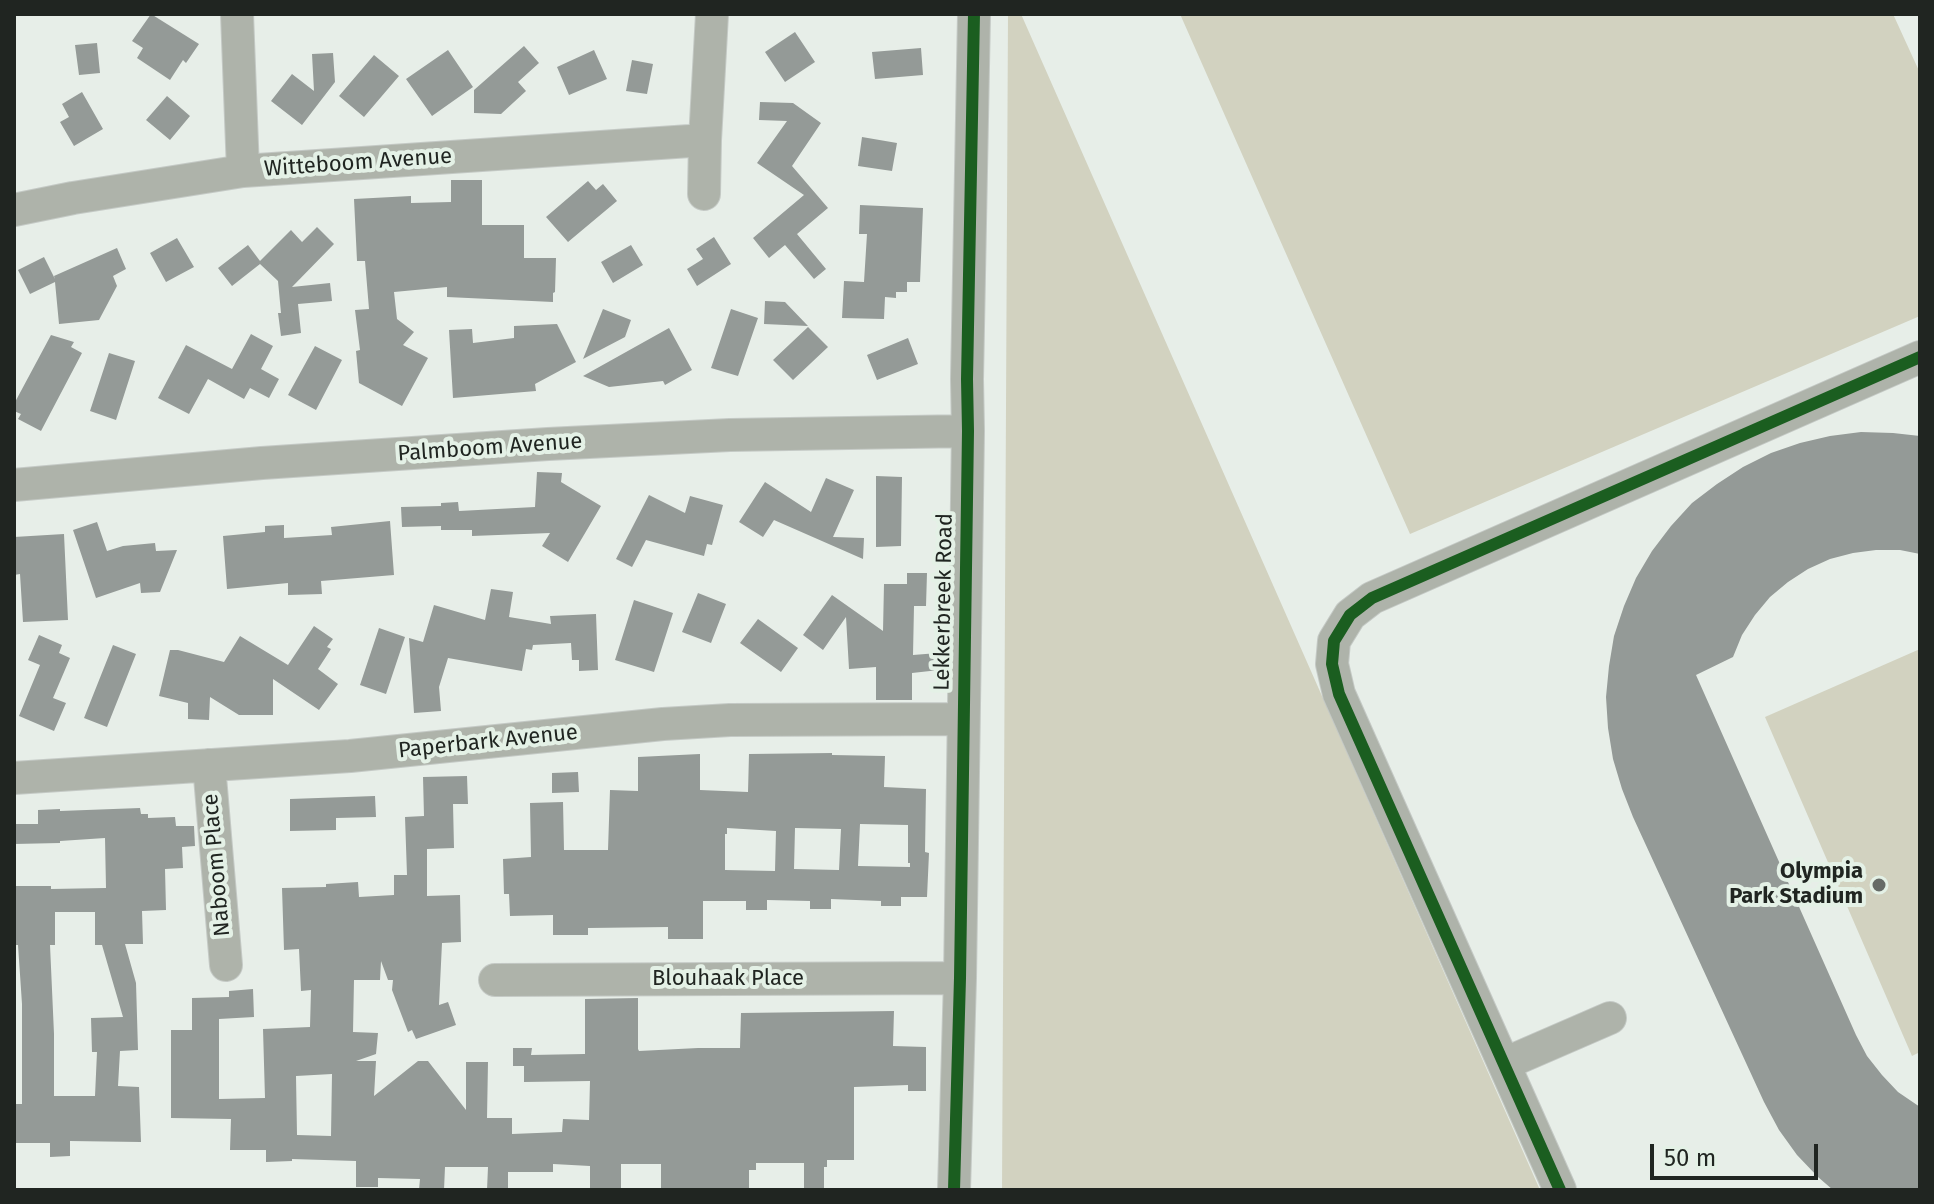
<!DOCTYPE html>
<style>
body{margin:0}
#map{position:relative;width:1934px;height:1204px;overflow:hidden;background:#e7eee8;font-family:"Fira Sans",sans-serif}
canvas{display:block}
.frame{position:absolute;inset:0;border:16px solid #202521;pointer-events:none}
.scale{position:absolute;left:1650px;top:1144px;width:168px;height:36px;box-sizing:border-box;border:4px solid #202521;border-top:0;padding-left:10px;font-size:24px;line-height:28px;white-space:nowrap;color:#202521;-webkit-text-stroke:6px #e4f1e6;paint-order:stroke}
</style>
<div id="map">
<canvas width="1934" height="1204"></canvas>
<div class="frame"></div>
<div class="scale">50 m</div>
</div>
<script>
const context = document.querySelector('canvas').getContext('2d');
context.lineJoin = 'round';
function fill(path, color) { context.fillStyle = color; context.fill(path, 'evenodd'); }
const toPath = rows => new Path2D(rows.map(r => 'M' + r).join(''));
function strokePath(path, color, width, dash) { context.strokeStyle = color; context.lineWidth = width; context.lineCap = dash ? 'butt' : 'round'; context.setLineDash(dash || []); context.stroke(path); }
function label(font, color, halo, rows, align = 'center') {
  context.font = font + ' "Fira Sans",sans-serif'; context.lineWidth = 8; context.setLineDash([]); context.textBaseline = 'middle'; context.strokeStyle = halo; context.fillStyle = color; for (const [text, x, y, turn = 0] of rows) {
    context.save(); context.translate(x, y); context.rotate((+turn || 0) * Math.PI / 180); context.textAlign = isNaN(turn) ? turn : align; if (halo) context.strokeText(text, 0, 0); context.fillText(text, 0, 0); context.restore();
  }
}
fill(toPath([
 [1008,14,1021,14,1540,1190,1002,1190],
 [1180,14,1893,14,1920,73,1920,316,1410,534],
 [1920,649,1920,1052,1912,1056,1765,717]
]), '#d2d2c0');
fill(toPath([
 [151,14,199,44,186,63,183,60,170,80,137,58,143,48,132,41],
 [795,32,815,62,785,82,765,52],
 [97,43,100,73,79,75,75,45],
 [524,46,539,63,518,82,526,91,501,114,474,113,474,90],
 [921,48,923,75,875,79,872,52],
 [448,50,473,87,432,116,406,79],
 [594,50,607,79,569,95,557,67],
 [333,53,335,82,302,125,271,101,292,74,314,91,312,54],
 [374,55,399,76,364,117,339,96],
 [632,60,653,64,647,94,626,91],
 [82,92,103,129,74,146,60,122,69,117,62,104],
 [167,96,190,116,170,140,146,120],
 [760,102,793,103,821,123,792,166,828,208,797,234,826,269,814,279,785,245,769,258,753,238,804,195,757,163,787,121,759,120],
 [862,137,897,143,892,171,858,166],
 [451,180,482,180,482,225,524,225,524,258,556,258,555,292,553,293,553,302,447,297,447,287,394,292,397,319,414,332,403,345,428,358,402,406,359,383,356,351,360,350,355,310,369,309,365,261,357,261,354,199,411,196,411,203,451,202],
 [588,181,596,190,603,184,617,201,568,242,546,217],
 [860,205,923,208,920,282,907,282,907,292,896,292,896,298,885,297,884,319,842,318,844,281,864,282,867,234,859,234],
 [317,227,334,244,292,287,330,283,332,301,298,304,301,333,281,336,278,313,281,313,278,281,260,264,232,286,218,268,248,245,260,261,291,230,302,242],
 [714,237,731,264,697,286,687,269,703,259,696,249],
 [177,238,194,267,166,282,150,253],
 [631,245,643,265,613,283,601,262],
 [117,248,126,269,113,276,117,286,99,320,59,324,55,282,30,294,18,270,44,257,55,279,54,276],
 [765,301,785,302,808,326,764,324],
 [603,309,631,320,625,337,583,359],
 [731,309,758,318,738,376,711,368],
 [557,324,576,362,535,384,536,391,453,398,449,330,472,329,473,343,514,338,514,326],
 [808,327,828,347,793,380,773,360],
 [669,328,692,370,665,385,663,381,609,387,583,376],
 [251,334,273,346,261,369,279,379,269,398,250,388,244,399,208,379,189,414,158,398,186,345,232,369],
 [51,335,74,342,71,347,82,353,41,431,18,419,21,414,14,411,14,404],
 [908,338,918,364,877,380,867,355],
 [315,346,342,360,316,410,288,395],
 [109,353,135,361,116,420,90,411],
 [1861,432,1893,433,1920,436,1920,554,1900,550,1876,550,1853,553,1830,559,1808,569,1788,582,1770,597,1755,615,1742,635,1733,657,1696,675,1856,1035,1867,1056,1882,1075,1898,1092,1920,1107,1920,1190,1833,1190,1818,1177,1797,1155,1779,1130,1764,1102,1633,817,1622,789,1613,759,1608,728,1606,697,1609,666,1614,636,1624,606,1636,578,1652,551,1671,526,1692,503,1717,484,1743,467,1771,453,1800,443,1830,436],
 [537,472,562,473,561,482,601,506,568,562,542,546,550,533,472,536,472,530,441,530,441,526,402,527,401,507,441,506,441,503,458,502,459,511,535,507],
 [876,476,902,477,901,546,876,547],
 [826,478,854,490,833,537,864,538,863,559,774,520,763,537,739,522,765,482,811,512],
 [649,495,685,513,690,496,723,505,712,545,707,544,704,556,646,540,632,567,616,559],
 [390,521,394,575,321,581,322,594,288,595,288,583,227,589,223,536,265,532,265,526,284,525,284,538,332,535,331,527],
 [97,522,107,551,123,546,155,543,156,551,177,550,160,592,141,593,140,583,96,598,73,530],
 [64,534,68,620,23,622,20,574,14,575,14,537],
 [907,573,927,573,926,606,914,606,913,655,938,653,939,670,912,673,912,700,876,700,876,667,849,669,846,617,823,650,803,635,832,595,883,631,884,584,907,584],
 [491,589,513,592,509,617,551,624,550,616,596,614,598,670,579,671,579,660,572,660,571,643,533,645,532,650,526,649,522,671,448,658,439,687,441,711,414,713,409,638,423,642,434,605,485,620],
 [698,593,726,604,711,643,682,632],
 [634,600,673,613,654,672,615,660],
 [758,619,798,648,781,672,740,643],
 [314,626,333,639,327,647,331,649,318,669,338,684,319,710,273,679,273,715,239,715,210,697,209,720,188,719,188,703,159,696,170,650,178,650,224,662,240,636,288,665],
 [379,628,405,637,386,694,360,685],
 [39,635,62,645,59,653,70,658,53,698,66,703,54,731,19,716,40,665,28,660],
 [113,645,136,654,107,727,84,718],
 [832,753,832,755,885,756,884,787,926,789,925,852,929,853,927,897,901,897,901,906,881,906,881,901,831,899,831,909,810,909,810,901,767,900,767,910,746,910,746,901,703,901,703,939,668,939,668,927,588,928,588,935,553,935,553,915,510,916,509,894,504,894,503,859,531,857,530,803,563,802,564,850,608,850,610,790,638,791,638,757,700,754,700,790,748,792,749,754],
 [860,824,908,825,908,863,910,863,910,867,858,866],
 [727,828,776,831,775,871,725,870,725,834,727,834],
 [795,828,841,829,839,870,794,869],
 [578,772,579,792,552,793,552,773],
 [467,776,468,804,453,804,454,848,427,849,427,896,460,895,461,942,442,943,439,1005,448,1002,456,1025,416,1039,412,1030,408,1032,392,990,393,980,388,980,381,961,380,980,354,980,353,1032,378,1033,376,1054,356,1061,376,1061,374,1096,418,1061,428,1061,466,1110,466,1062,488,1062,487,1118,512,1118,512,1134,562,1132,563,1119,589,1120,590,1081,524,1082,524,1066,513,1066,513,1048,532,1048,531,1055,585,1054,585,999,638,998,638,1049,639,1051,698,1048,740,1048,741,1013,894,1011,893,1046,926,1047,926,1091,908,1091,908,1085,854,1087,854,1160,827,1160,827,1167,824,1167,824,1190,804,1190,804,1163,756,1163,756,1170,749,1170,749,1190,661,1190,661,1164,621,1164,621,1190,590,1190,590,1166,553,1164,553,1172,508,1172,508,1190,487,1190,488,1167,445,1167,444,1190,419,1190,420,1179,378,1178,378,1187,356,1187,356,1161,292,1159,292,1161,266,1162,266,1150,230,1150,231,1119,171,1118,171,1030,192,1030,192,998,229,997,229,991,253,989,254,1017,219,1019,219,1099,265,1098,263,1029,310,1027,311,990,301,991,299,949,284,950,282,888,326,887,326,884,358,882,359,897,394,895,394,875,407,875,405,817,424,816,423,777],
 [332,1074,331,1136,297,1135,296,1076],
 [375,796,376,817,336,818,336,830,290,831,290,799],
 [140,808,141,814,148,814,148,818,175,817,176,826,194,826,195,846,182,847,183,868,165,869,166,910,142,911,143,944,125,944,136,983,138,1050,120,1051,118,1086,139,1087,141,1142,70,1141,70,1156,50,1157,50,1143,14,1143,14,1104,22,1104,22,1004,18,945,14,945,14,886,51,886,51,889,106,888,105,838,60,841,60,843,14,844,14,824,38,824,38,810,60,809,60,811],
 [55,912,95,912,95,945,102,945,123,1017,91,1018,92,1052,97,1052,95,1096,54,1096,54,1034,50,945,55,945]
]), '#949a97');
const minor = toPath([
 [237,14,243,171],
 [704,194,705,140],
 [14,210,73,198,243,171,705,140,712,14],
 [14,485,262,463,548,444,730,435,968,431],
 [209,765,226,965],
 [14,778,350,756,663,724,730,720,962,719],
 [495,980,960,978],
 [1504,1064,1610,1018],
 [954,1190,960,978,968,431,967,379,974,14],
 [1560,1190,1339,694,1332,664,1334,641,1350,615,1372,598,1920,357]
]);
strokePath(minor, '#c4c9c5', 34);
strokePath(minor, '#aeb3aa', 32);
strokePath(toPath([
 [954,1190,960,978,968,431,967,379,974,14],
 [1560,1190,1339,694,1332,664,1334,641,1350,615,1372,598,1920,357]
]), '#1b5e20', 12);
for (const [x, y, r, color] of [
 [1879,885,8,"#666b67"]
]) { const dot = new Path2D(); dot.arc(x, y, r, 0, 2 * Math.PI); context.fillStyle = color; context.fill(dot); strokePath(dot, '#e4f1e6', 3); }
label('22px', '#202521', '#e4f1e6', [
 ["Witteboom Avenue",358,163,-4],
 ["Palmboom Avenue",490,448,-4],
 ["Lekkerbreek Road",944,602,-89],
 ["Paperbark Avenue",488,742,-6],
 ["Naboom Place",217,865,-95],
 ["Blouhaak Place",728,979]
]);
label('bold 22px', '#202521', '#e4f1e6', [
 ["Olympia",1863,872],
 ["Park Stadium",1863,897]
], 'right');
</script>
